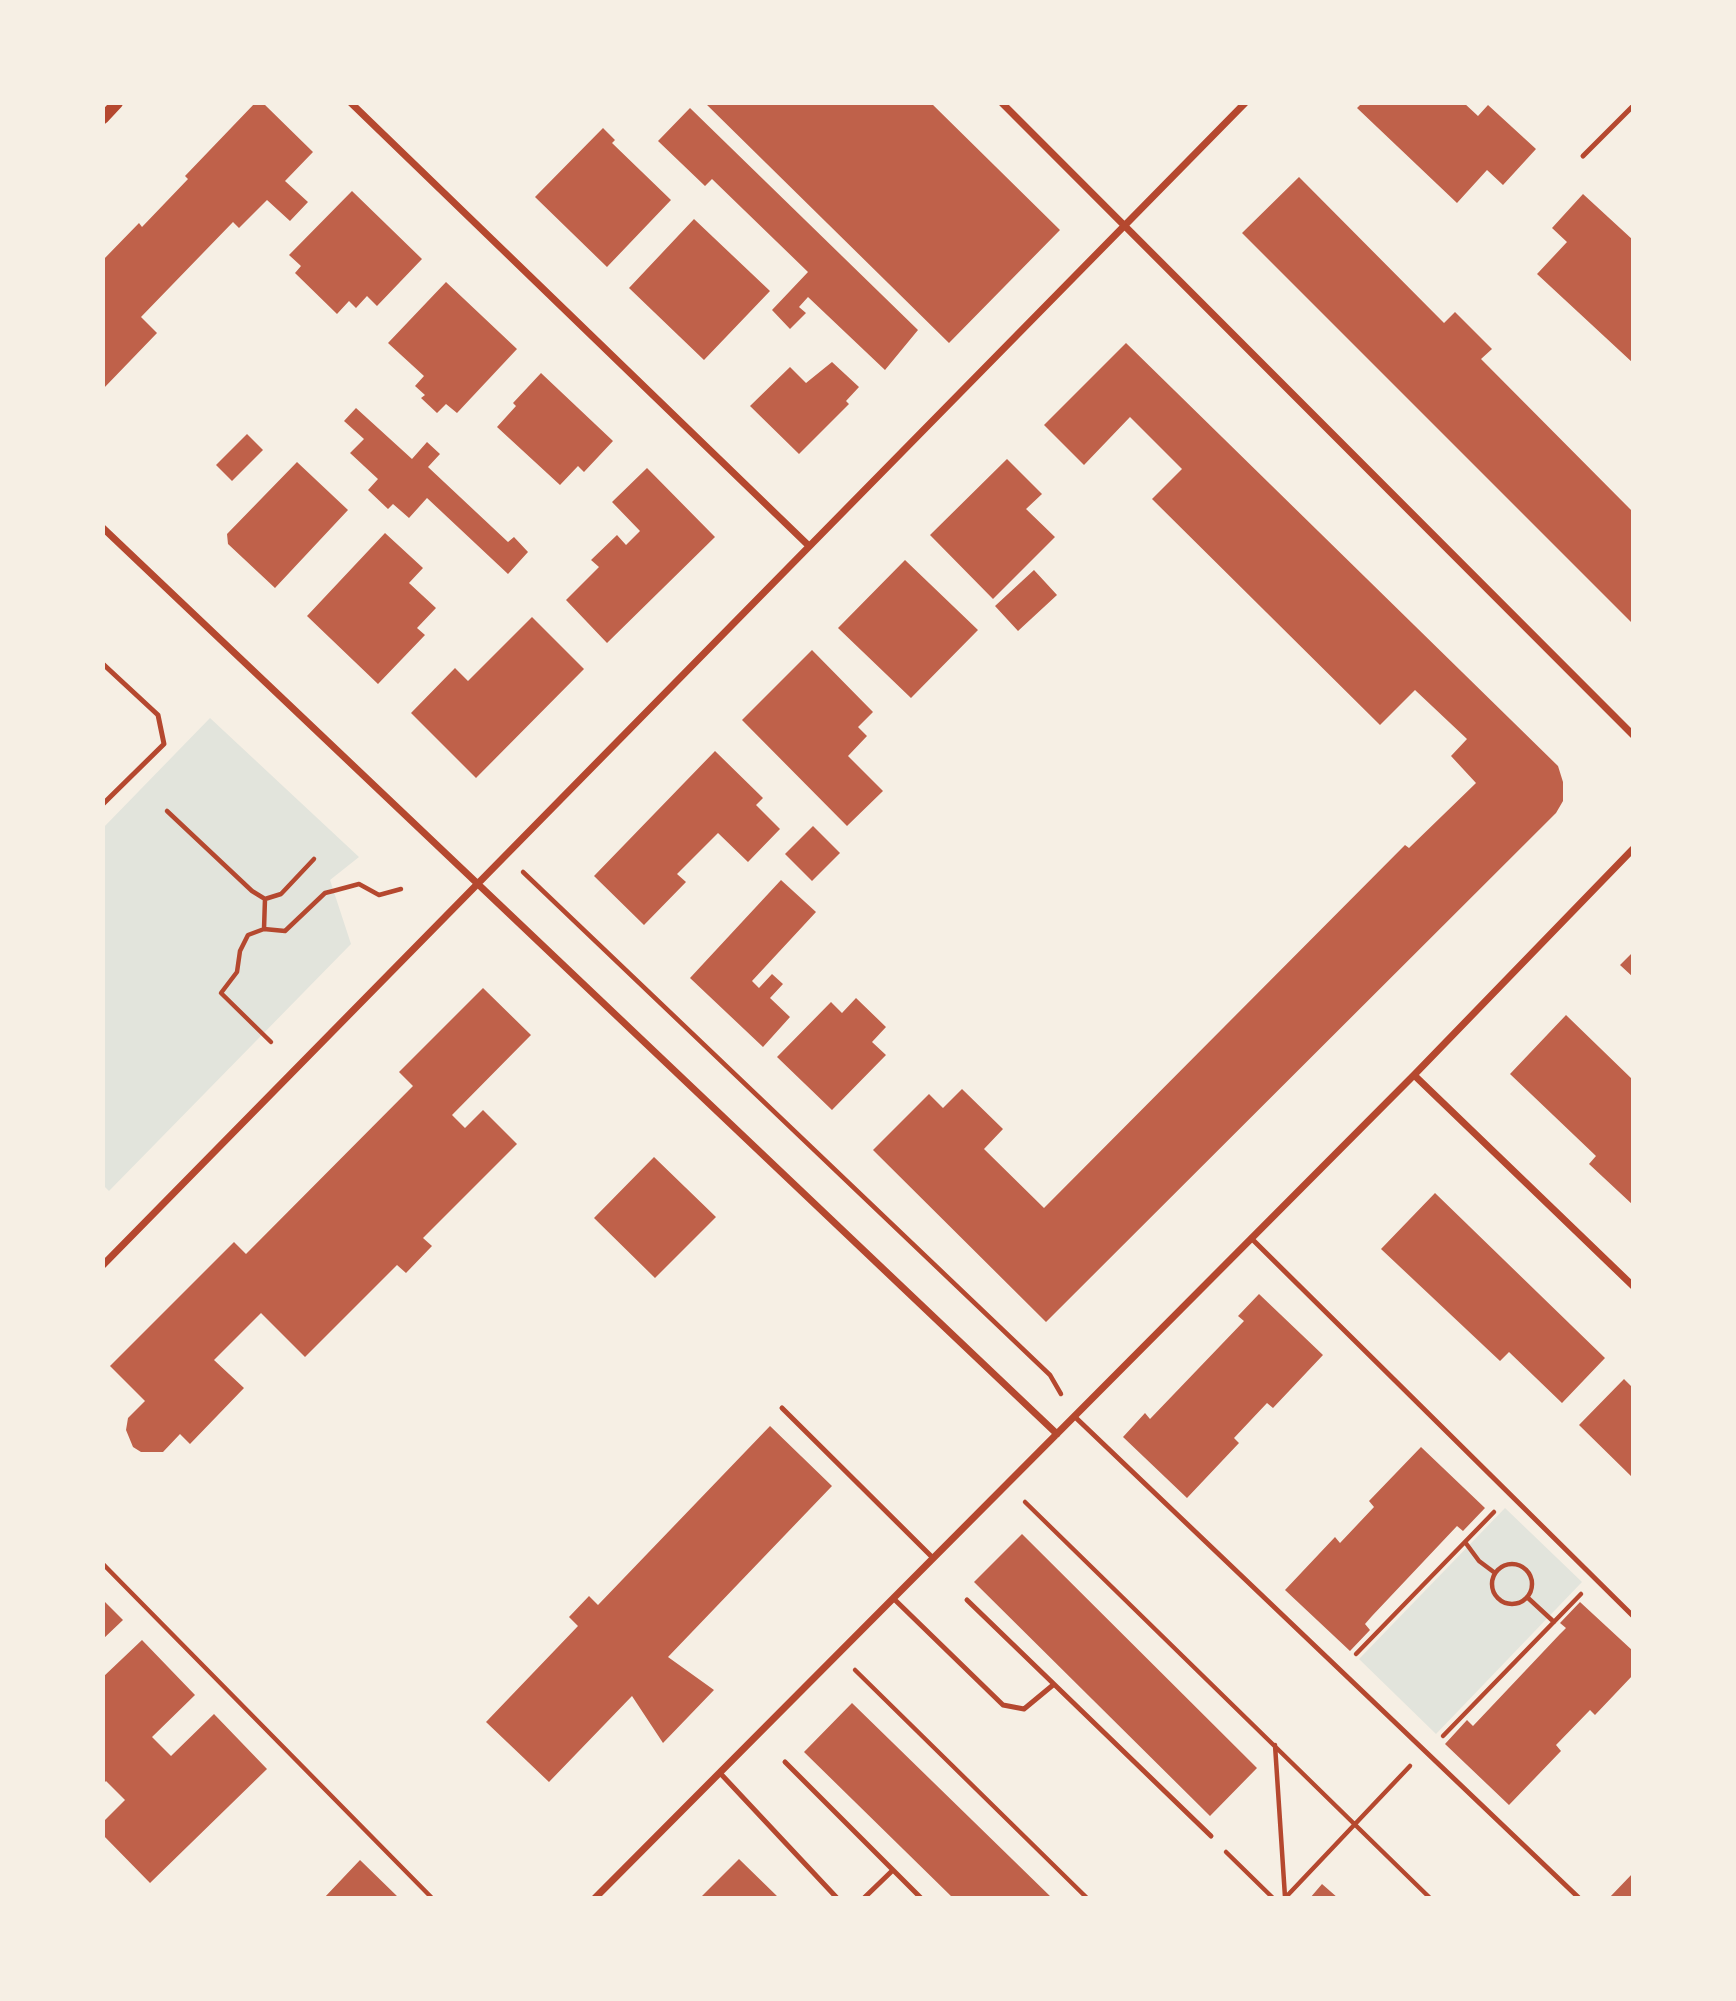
<!DOCTYPE html>
<style>
body{margin:0}
#map{position:relative;width:1736px;height:2001px;overflow:hidden;background:#f6efe4;font-family:"Open Sans",sans-serif}
canvas{display:block}
.frame{position:absolute;inset:0;border:105px solid #f6efe4;pointer-events:none}
</style>
<div id="map">
<canvas width="1736" height="2001"></canvas>
<div class="frame"></div>
</div>
<script>
const context = document.querySelector('canvas').getContext('2d');
context.lineJoin = 'round';
function fill(path, color) { context.fillStyle = color; context.fill(path, 'evenodd'); }
const toPath = rows => new Path2D(rows.map(r => 'M' + r).join(''));
function strokePath(path, color, width, dash) { context.strokeStyle = color; context.lineWidth = width; context.lineCap = dash ? 'butt' : 'round'; context.setLineDash(dash || []); context.stroke(path); }
fill(toPath([
 [210,718,359,857,330,880,351,944,109,1191,103,1185,103,828],
 [1505,1508,1582,1582,1436,1734,1359,1659]
]), '#e2e4dc');
fill(toPath([
 [255,103,263,103,313,152,285,181,308,202,290,221,267,200,239,228,233,222,141,317,157,333,103,389,103,260,139,223,142,227,188,179,185,176],
 [705,103,931,103,1060,230,949,343],
 [1362,103,1464,103,1478,116,1488,105,1536,149,1503,185,1487,170,1457,203,1357,108],
 [690,108,918,330,885,370,808,297,799,307,806,313,790,329,772,310,808,272,712,179,705,186,658,141],
 [603,128,615,140,612,143,671,200,607,267,535,197],
 [1299,177,1444,323,1455,312,1492,349,1481,359,1633,512,1633,624,1242,233],
 [352,191,422,259,377,306,367,296,356,308,349,301,337,314,295,273,301,266,289,255],
 [1583,194,1633,240,1633,363,1537,274,1567,242,1552,228],
 [694,219,770,291,704,360,629,288],
 [446,282,517,349,457,413,446,404,437,413,421,398,425,395,415,386,424,376,388,343],
 [1126,343,1558,766,1563,782,1563,801,1556,813,1046,1322,873,1150,929,1094,943,1108,962,1089,1003,1129,984,1149,1044,1208,1405,845,1409,848,1476,783,1451,756,1467,739,1415,690,1380,725,1152,499,1182,469,1130,417,1084,465,1044,425],
 [832,362,859,387,846,401,849,404,799,454,750,406,790,367,806,383],
 [541,373,613,441,584,472,578,466,560,485,497,427,516,406,513,403],
 [356,408,412,459,427,442,440,454,428,467,508,542,514,537,528,552,508,574,427,498,409,518,393,504,388,509,368,490,378,479,350,453,364,439,344,421],
 [247,434,263,450,232,481,216,465],
 [1007,459,1042,494,1026,509,1055,537,993,599,930,535],
 [297,462,348,510,275,588,228,544,227,534],
 [647,468,715,537,607,643,566,600,599,567,591,560,617,535,626,545,640,531,612,502],
 [385,533,423,568,409,583,436,608,417,628,425,635,378,684,307,616],
 [905,560,978,630,911,698,838,628],
 [1034,570,1057,595,1018,631,995,606],
 [532,617,584,669,476,778,411,713,455,668,468,681],
 [812,650,873,712,858,727,867,736,848,756,883,791,847,826,742,720],
 [715,751,763,798,756,805,780,829,748,862,718,833,677,874,686,882,644,925,594,876],
 [813,826,840,853,812,881,785,854],
 [781,880,816,912,752,981,759,988,772,974,783,984,770,998,790,1017,763,1047,690,978],
 [1633,952,1633,977,1620,965],
 [483,988,531,1035,452,1115,465,1128,483,1110,517,1144,423,1238,432,1246,406,1273,397,1265,305,1357,261,1313,214,1360,244,1388,190,1444,180,1434,163,1452,141,1452,133,1447,126,1430,128,1418,145,1401,110,1366,234,1242,246,1254,413,1086,399,1072],
 [856,998,886,1027,872,1042,886,1055,832,1110,777,1057,831,1002,842,1013],
 [1566,1015,1633,1080,1633,1205,1589,1164,1596,1156,1510,1074],
 [654,1157,716,1217,655,1278,594,1218],
 [1435,1193,1605,1358,1562,1403,1509,1352,1500,1361,1381,1249],
 [1259,1294,1323,1355,1273,1408,1267,1403,1234,1438,1239,1443,1187,1498,1123,1437,1145,1413,1150,1419,1244,1321,1238,1316],
 [1624,1379,1633,1388,1633,1478,1579,1425],
 [770,1426,832,1486,668,1657,714,1690,663,1743,632,1696,549,1782,486,1722,578,1626,569,1617,589,1596,598,1605],
 [1421,1447,1485,1508,1463,1531,1457,1526,1372,1616,1365,1624,1370,1630,1350,1651,1285,1590,1335,1537,1340,1543,1374,1507,1369,1501],
 [1022,1534,1257,1768,1210,1816,974,1582],
 [103,1600,123,1620,103,1639],
 [1580,1602,1633,1651,1633,1675,1595,1715,1590,1710,1556,1745,1561,1751,1509,1805,1445,1744,1467,1720,1473,1726,1560,1634,1566,1628,1560,1623],
 [142,1640,195,1695,152,1737,171,1756,214,1714,267,1769,150,1883,103,1835,103,1822,125,1800,106,1781,103,1784,103,1677],
 [852,1703,1052,1898,953,1898,804,1752],
 [739,1859,779,1898,700,1898],
 [360,1860,399,1898,324,1898],
 [1633,1873,1633,1898,1609,1898],
 [1322,1884,1338,1898,1310,1898]
]), '#bf614a');
strokePath(toPath([
 [167,811,252,891,265,899],
 [523,872,1050,1375,1061,1394],
 [264,929,265,899,281,894,314,859],
 [271,1042,221,993,237,972,240,951,248,935,264,929,285,931,325,893,333,891,359,884,379,895,401,889],
 [1025,1502,1430,1898],
 [1465,1542,1479,1561,1495,1573],
 [103,1564,432,1898],
 '1492 1584a20 20 0 1 1 40 0a20 20 0 1 1-40 0Z',
 [1527,1597,1554,1622],
 [1356,1654,1494,1512],
 [855,1670,1087,1898],
 [1443,1736,1581,1594],
 [1275,1745,1285,1897],
 [1226,1852,1273,1898],
 [1285,1898,1410,1766]
]), '#b5482f', 4.5);
strokePath(toPath([
 [1583,156,1633,106],
 [103,664,158,715,164,744,103,804],
 [1251,1238,1633,1616],
 [782,1408,933,1558],
 [1074,1416,1579,1898],
 [893,1598,1003,1705,1024,1709,1053,1685],
 [967,1600,1211,1836],
 [785,1762,921,1898],
 [720,1773,837,1898],
 [864,1898,893,1870]
]), '#b5482f', 5);
strokePath(toPath([
 [351,103,808,545],
 [1002,103,1633,735],
 [103,528,1057,1434],
 [1414,1075,1633,1286],
 [103,1265,1245,103],
 [595,1898,1414,1075,1633,849]
]), '#b5482f', 7);
strokePath(toPath([
 [103,118,117,103]
]), '#b5482f', 12);
</script>
